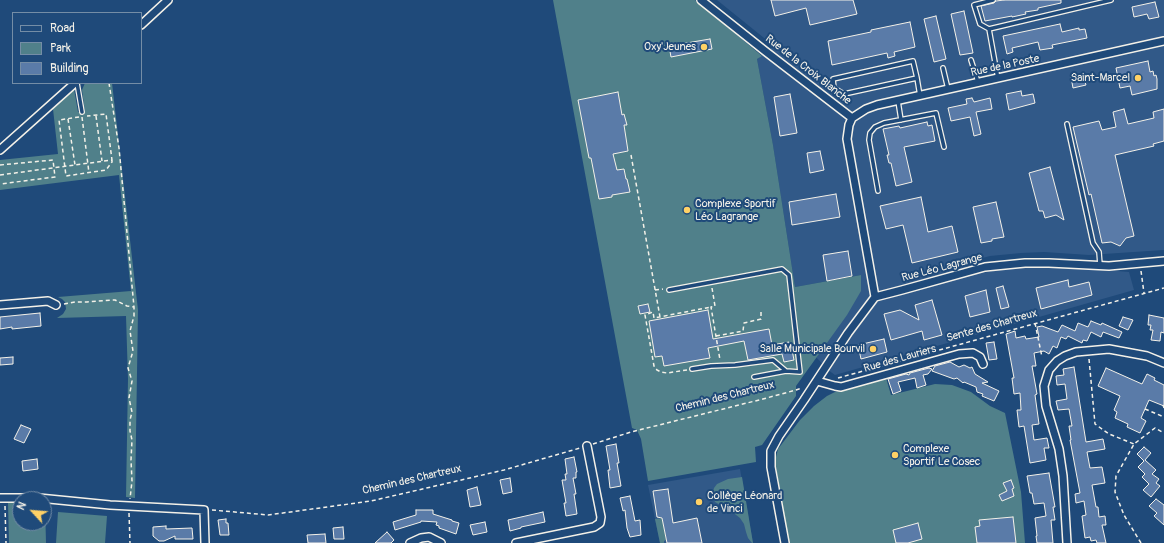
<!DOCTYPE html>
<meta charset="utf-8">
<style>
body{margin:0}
#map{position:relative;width:1164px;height:543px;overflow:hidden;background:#1f4a7a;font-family:Pangolin,sans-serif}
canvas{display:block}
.legend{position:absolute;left:12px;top:12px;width:130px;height:72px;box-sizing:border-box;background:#1f4a7a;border:1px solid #748da6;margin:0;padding:5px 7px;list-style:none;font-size:12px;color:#f4f1e8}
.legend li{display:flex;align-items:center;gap:8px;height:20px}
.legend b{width:20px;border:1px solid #748da6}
.north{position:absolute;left:12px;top:491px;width:40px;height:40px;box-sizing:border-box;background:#1f4a7a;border:1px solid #748da6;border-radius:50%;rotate:296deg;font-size:11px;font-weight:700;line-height:16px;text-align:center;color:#f4f1e8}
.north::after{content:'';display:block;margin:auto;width:14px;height:18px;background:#ffd166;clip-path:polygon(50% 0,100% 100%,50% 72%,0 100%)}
</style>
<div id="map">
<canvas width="1164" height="543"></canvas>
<ul class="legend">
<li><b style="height:5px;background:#1f4a7a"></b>Road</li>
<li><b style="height:11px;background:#50808a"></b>Park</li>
<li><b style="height:11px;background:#5a7ba8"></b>Building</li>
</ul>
<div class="north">N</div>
</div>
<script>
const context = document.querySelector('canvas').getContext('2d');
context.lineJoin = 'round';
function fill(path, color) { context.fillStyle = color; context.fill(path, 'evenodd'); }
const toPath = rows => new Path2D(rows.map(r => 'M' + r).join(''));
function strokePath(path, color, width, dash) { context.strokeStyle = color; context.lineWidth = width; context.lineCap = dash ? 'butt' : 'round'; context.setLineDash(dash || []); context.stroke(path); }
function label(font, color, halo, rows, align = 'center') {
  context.font = font + ' Pangolin,sans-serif'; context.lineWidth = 4; context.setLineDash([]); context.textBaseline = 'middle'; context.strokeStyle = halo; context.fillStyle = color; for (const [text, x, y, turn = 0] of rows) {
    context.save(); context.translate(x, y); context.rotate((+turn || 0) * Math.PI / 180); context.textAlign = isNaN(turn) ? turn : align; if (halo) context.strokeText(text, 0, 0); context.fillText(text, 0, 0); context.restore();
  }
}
fill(toPath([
 [717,0,1164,0,1164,250,1089,255,1044,252,1021,253,990,256,975,260,977,274,1010,268,1032,267,1094,269,1129,272,1134,290,835,375,828,370,816,357,861,275,795,287,773,145,757,59,774,46],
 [740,469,753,543,660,543,648,485]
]), '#315988');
fill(toPath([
 [553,0,695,0,762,56,757,59,773,145,795,287,861,275,861,291,847,315,796,386,796,396,762,445,755,447,756,462,648,481,641,439,637,430,632,428],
 [85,83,112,83,138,310,135,498,126,497,128,379,126,316,57,318,63,314,66,309,65,302,62,299,58,297,131,291,119,175,0,190,0,160,58,154,53,109,74,89,78,112,85,112,82,90],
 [886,378,891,395,935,384,952,385,971,392,990,406,1005,413,1021,492,1025,543,789,543,775,461,778,449,800,420,814,406,827,396,835,392],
 [742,477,753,543,752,543,748,538,746,532,744,524,740,518,731,511,715,502,712,496,714,488,717,484,728,479],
 [8,503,20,503,20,523,44,523,44,504,45,504,46,543,9,543],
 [58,512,107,516,105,543,56,543],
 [664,518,662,521,666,521,664,524,666,540,664,541,664,543,660,543,655,519]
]), '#50808a');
const building = toPath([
 [771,0,853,0,857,14,810,25,806,8,775,16,771,0],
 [1004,0,1061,0,1061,3,1038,8,1038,10,1025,12,1026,14,1012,17,1012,16,985,21,981,6,994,3,996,1,1004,0],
 [1155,2,1159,17,1149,19,1147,14,1134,17,1132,7,1155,2],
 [964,11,973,53,960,55,951,14,964,11],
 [936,16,946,59,934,62,924,19,936,16],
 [910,22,915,47,894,52,895,56,888,58,887,53,832,65,828,41,871,32,871,30,910,22],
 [1060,24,1062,32,1079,28,1079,30,1085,29,1087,38,1052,45,1053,48,1040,50,1038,42,1012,48,1013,52,1007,54,1003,36,1060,24],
 [710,39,712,49,671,57,669,46,710,39],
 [1148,61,1150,72,1153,71,1154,76,1156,75,1157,79,1157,89,1132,95,1130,86,1120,88,1116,68,1148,61],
 [1083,75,1086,85,1073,88,1071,77,1083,75],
 [1021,91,1022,96,1033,94,1035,103,1009,110,1006,94,1021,91],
 [618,92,622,115,624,114,627,125,624,125,628,151,613,154,617,170,624,169,626,179,627,179,630,192,612,195,612,197,599,199,591,158,589,158,578,100,618,92],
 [790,94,797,133,780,136,774,97,790,94],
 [972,98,974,102,990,98,992,109,976,112,981,134,974,136,970,117,951,121,948,108,967,104,966,99,972,98],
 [1124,109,1128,124,1154,118,1153,112,1164,109,1164,141,1153,144,1154,146,1115,155,1134,236,1126,238,1120,246,1111,242,1102,243,1091,194,1089,195,1073,127,1099,121,1102,130,1116,127,1113,112,1124,109],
 [927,122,928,126,932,125,935,141,904,147,912,182,896,186,891,163,889,163,887,155,889,155,883,129,899,126,900,128,927,122],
 [820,151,824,170,810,173,807,153,820,151],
 [1050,167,1059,201,1064,220,1056,215,1045,218,1043,211,1039,211,1029,173,1050,167],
 [836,194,840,217,792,225,789,202,836,194],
 [921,197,928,232,952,226,958,252,912,263,903,225,886,229,880,206,921,197],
 [996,202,1004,237,992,239,992,241,981,243,973,207,996,202],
 [848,251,852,276,827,281,823,255,848,251],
 [1068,280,1069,287,1089,282,1092,295,1041,309,1036,288,1068,280],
 [1003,286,1009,307,1001,309,996,288,1003,286],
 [986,290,990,312,970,317,965,296,986,290],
 [932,300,942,335,924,340,922,331,891,340,884,314,900,310,919,320,915,305,932,300],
 [648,304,650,312,640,314,638,306,648,304],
 [708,310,713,339,769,329,772,345,789,342,790,346,791,345,794,360,784,362,782,354,748,360,744,341,708,348,710,358,664,366,662,356,655,357,649,321,708,310],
 [40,313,41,326,12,329,12,327,0,329,0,317,40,313],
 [1149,315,1164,318,1164,333,1161,332,1160,341,1151,340,1153,330,1150,330,1151,325,1148,325,1149,315],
 [1123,317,1133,320,1128,330,1119,326,1123,317],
 [1091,321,1101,325,1102,323,1122,332,1119,338,1103,332,1101,337,1091,332,1087,341,1083,340,1082,343,1068,336,1066,339,1061,337,1057,348,1053,346,1049,354,1044,351,1034,353,1036,366,1032,366,1037,394,1035,395,1039,424,1032,425,1034,440,1047,438,1049,448,1044,448,1046,460,1030,463,1024,426,1019,427,1017,410,1021,410,1020,393,1014,394,1012,378,1014,378,1006,334,1015,331,1016,338,1025,336,1026,339,1039,337,1037,327,1042,326,1058,332,1062,325,1075,331,1078,323,1088,327,1091,321],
 [884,339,887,352,861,359,858,345,884,339],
 [994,342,997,359,989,360,986,343,994,342],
 [13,357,13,364,0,365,0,358,13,357],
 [950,362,959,367,964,365,970,368,972,367,975,374,988,382,982,383,999,391,994,401,982,396,983,394,977,392,976,387,964,382,963,383,957,378,954,379,932,371,935,366,950,362],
 [1074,367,1086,442,1103,439,1105,449,1087,452,1090,468,1102,467,1105,483,1092,485,1096,507,1098,507,1099,517,1105,516,1106,525,1102,525,1106,543,1097,543,1096,540,1091,541,1090,537,1085,538,1082,516,1086,515,1084,501,1076,503,1075,494,1080,493,1070,440,1071,440,1069,426,1072,426,1069,409,1058,410,1056,401,1067,399,1065,384,1057,385,1056,376,1064,375,1063,369,1074,367],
 [929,368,932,369,928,374,923,375,926,385,917,388,915,378,898,382,901,391,893,394,888,379,906,374,909,375,910,373,929,368],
 [1106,368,1142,384,1147,374,1155,378,1154,380,1164,385,1164,406,1149,400,1141,418,1146,421,1140,433,1127,427,1128,424,1115,418,1117,412,1114,410,1120,396,1098,386,1106,368],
 [21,425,31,429,24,443,14,439,21,425],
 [616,444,619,463,617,463,621,486,610,488,608,470,610,470,606,446,616,444],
 [1144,447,1151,453,1145,460,1156,470,1152,474,1159,479,1156,483,1160,486,1151,497,1143,490,1149,484,1142,477,1145,474,1138,467,1144,461,1137,454,1144,447],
 [574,457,577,472,576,472,576,478,573,478,576,494,574,494,577,514,566,516,564,503,566,503,562,480,566,480,565,474,567,474,565,459,574,457],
 [37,459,38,469,23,471,22,461,37,459],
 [1049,473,1055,507,1053,507,1055,520,1051,520,1053,543,1037,543,1036,536,1037,536,1035,518,1046,516,1044,503,1034,504,1032,493,1030,493,1027,476,1049,473],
 [510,478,512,492,503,494,500,480,510,478],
 [1011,480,1014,488,1012,489,1014,496,1002,501,999,495,1007,491,1003,483,1011,480],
 [477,487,481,505,470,507,467,490,477,487],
 [668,489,673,523,697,518,702,543,667,543,662,518,657,517,653,491,668,489],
 [630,496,635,521,640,520,641,535,630,537,627,528,625,510,623,511,620,498,630,496],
 [1156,499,1164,505,1164,525,1154,516,1157,513,1149,506,1156,499],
 [416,510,433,510,433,514,452,520,452,521,459,523,456,534,439,528,439,526,436,525,437,522,421,521,421,522,395,530,393,522,416,515,416,510],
 [543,512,545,522,521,527,521,528,510,531,508,520,543,512],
 [1013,517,1016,543,977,543,975,527,980,526,979,520,1013,517],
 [226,519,226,523,228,523,229,535,220,535,218,520,226,519],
 [485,522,487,532,473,535,470,525,485,522],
 [918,523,922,539,908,543,896,543,893,530,918,523],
 [166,526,166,529,192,528,193,539,175,539,175,536,164,541,159,541,153,536,153,527,166,526],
 [343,527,344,539,334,539,333,528,343,527],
 [387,532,394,540,391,543,375,543,387,532],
 [325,534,326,543,308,543,307,535,325,534]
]);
fill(building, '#5a7ba8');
strokePath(building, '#f4f1e8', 1);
const lane = toPath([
 [989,29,980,24,974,5,993,0],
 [971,60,978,82],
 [943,68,948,89],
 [917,78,844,94,834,88,833,79,913,61,917,78,920,96],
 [998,79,989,29,1111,0],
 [77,83,82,112],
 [898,101,901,120],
 [1067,124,1093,243,1099,252,1100,265],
 [878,191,869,140,870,133,875,127,884,123,936,113,944,147],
 [669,290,782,269,789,275,800,372,786,371,754,377],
 [692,369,711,366,735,365,773,360,786,371]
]);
const street = toPath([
 [701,0,765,51,852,118,849,125,847,139,875,297],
 [141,25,168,0],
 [852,118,866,109,877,105,1164,41],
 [0,150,75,83],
 [0,305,48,301,56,305],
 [817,381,835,386,841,387,959,354,973,353,980,357,983,364],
 [0,498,39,498,110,505,204,510,205,543],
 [410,543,421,538,429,537,441,543],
 [516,543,594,527,600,523,601,517,587,446],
 [785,543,771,467,771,451,779,436,804,400,848,333,875,297,902,290,985,267,1025,263,1049,263,1109,266,1164,261],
 [1067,543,1063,476,1059,449,1046,406,1044,386,1049,370,1057,361,1065,356,1076,352,1109,349,1147,356,1164,363]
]);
strokePath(lane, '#f4f1e8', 6);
strokePath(street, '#f4f1e8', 10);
strokePath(toPath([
 [109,83,119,148,134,307,134,316,130,331,133,351,128,368,132,381,129,398,132,412,130,420,130,431,132,440,131,460,132,481,130,499],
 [96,116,102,161],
 [79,117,59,120,66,176,106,170,112,162,112,160],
 [82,117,89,173],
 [68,119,75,165],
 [631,155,660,317],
 [0,165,53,160,55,177,0,184],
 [0,175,112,160,106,114,87,116],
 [1141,271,1144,293],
 [712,288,715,306,711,307,720,360],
 [655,290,663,289],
 [64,304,75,302,87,302,112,300,115,300,127,306,134,307],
 [1035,323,1042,357],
 [716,336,743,331,744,323,761,319,761,311],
 [1089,359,1095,424,1109,434,1134,444],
 [687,370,667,373,661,372,657,370,654,366,645,315,653,312,654,318,711,307],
 [838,378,1164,288],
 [1163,405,1164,408],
 [1145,409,1164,417],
 [593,444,631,432,763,399,796,390,802,388],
 [5,506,6,543],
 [212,510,268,515,371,501,504,470,580,448],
 [129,513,130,543],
 [1141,543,1124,515,1115,492,1116,476,1134,444,1155,428,1164,433]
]), '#f4f1e8', 1.5, [4, 3]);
strokePath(lane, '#1f4a7a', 3.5);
strokePath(street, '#1f4a7a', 7);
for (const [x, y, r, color] of [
 [704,47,4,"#ffd166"],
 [1138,78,4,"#ffd166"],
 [687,210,4,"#ffd166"],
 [873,349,4,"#ffd166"],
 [895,455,4,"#ffd166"],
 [699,502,4,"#ffd166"]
]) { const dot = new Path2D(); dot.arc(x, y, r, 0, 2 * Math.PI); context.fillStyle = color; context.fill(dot); strokePath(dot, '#1f4a7a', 1.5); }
label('11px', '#f4f1e8', '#1f4a7a', [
 ["Oxy'Jeunes",696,47],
 ["Saint-Marcel",1130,78],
 ["Complexe Sportif",695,204,"left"],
 ["Léo Lagrange",695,217,"left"],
 ["Salle Municipale Bourvil",865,349],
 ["Complexe",903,449,"left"],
 ["Sportif Le Cosec",903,462,"left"],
 ["Collège Léonard",707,496,"left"],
 ["de Vinci",707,509,"left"]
], 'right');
label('11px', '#f4f1e8', '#1f4a7a', [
 ["Rue de la Poste",1005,66,-12],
 ["Rue de la Croix Blanche",808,70,38],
 ["Rue Léo Lagrange",942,268,-15],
 ["Sente des Chartreux",992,326,-16],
 ["Rue des Lauriers",900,359,-16],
 ["Chemin des Chartreux",725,397,-14],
 ["Chemin des Chartreux",412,480,-13]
]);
</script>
